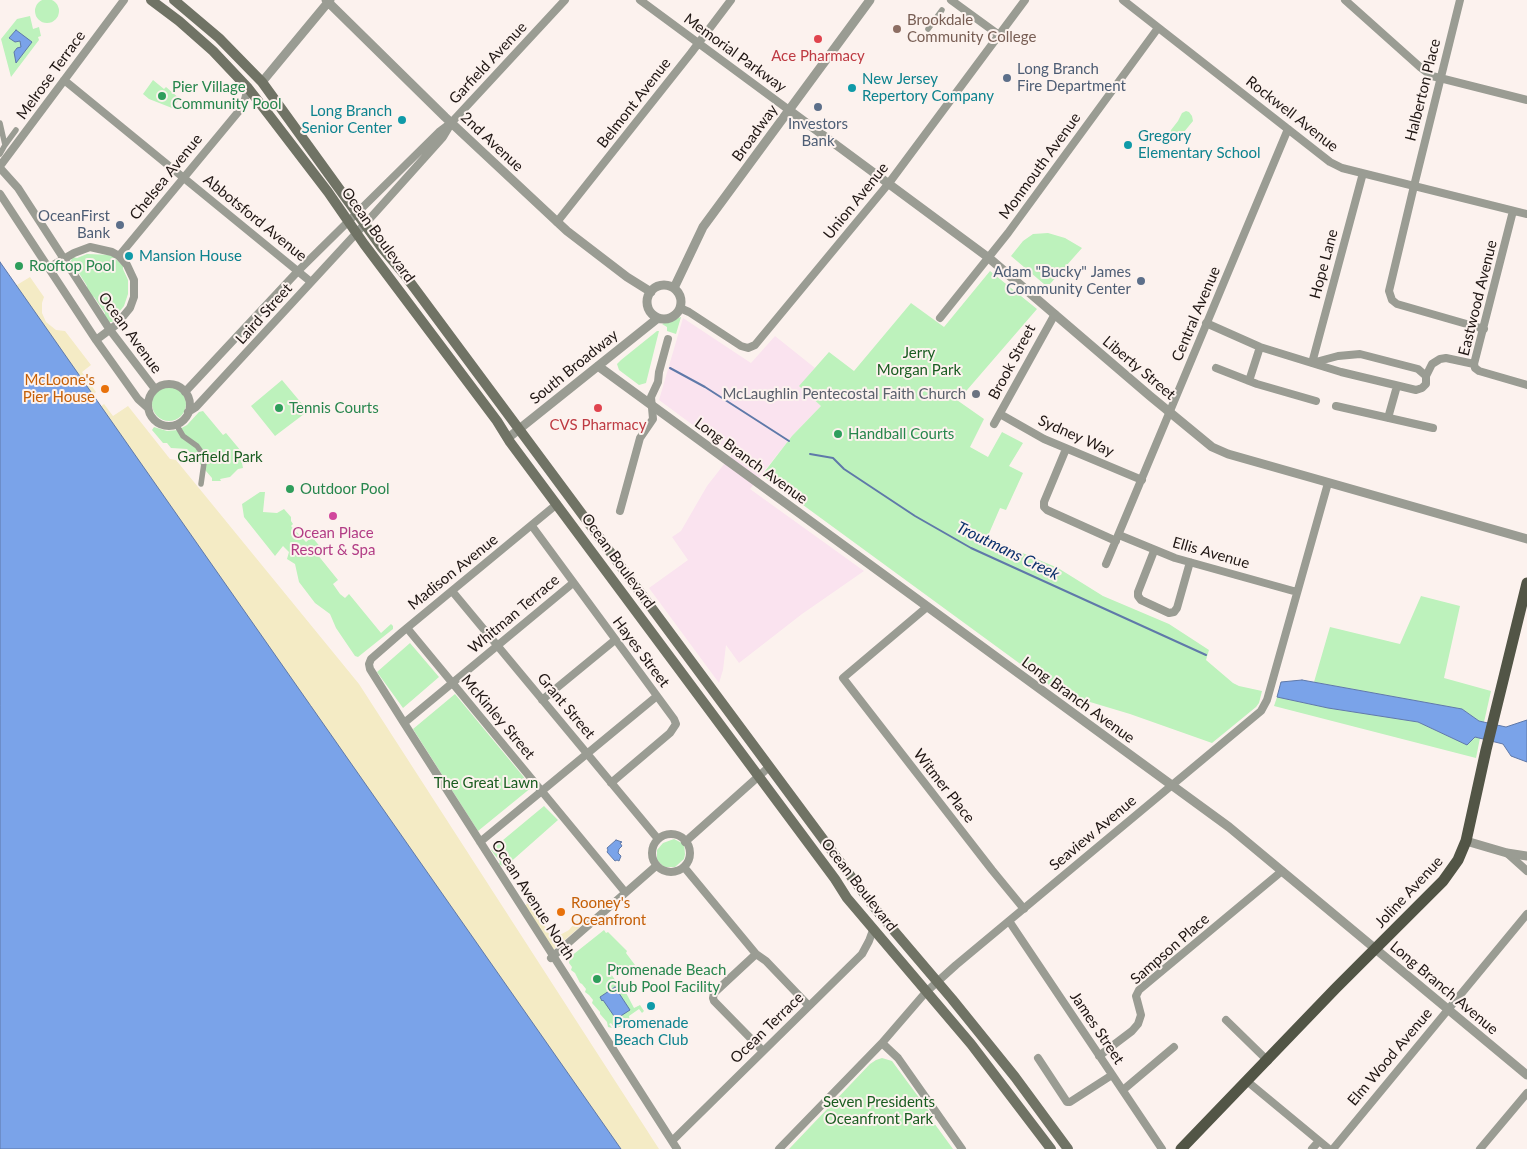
<!DOCTYPE html>
<style>
body{margin:0}
canvas{display:block;background:#fcf2ee}
</style>
<canvas width="1527" height="1149"></canvas>
<script>
const context = document.querySelector('canvas').getContext('2d');
context.lineJoin = 'round';
function fill(path, color) { context.fillStyle = color; context.fill(path, 'evenodd'); }
const toPath = rows => new Path2D(rows.map(r => 'M' + r).join(''));
function strokePath(path, color, width, dash) { context.strokeStyle = color; context.lineWidth = width; context.lineCap = dash ? 'butt' : 'round'; context.setLineDash(dash || []); context.stroke(path); }
function label(font, color, halo, rows, align = 'center') {
  context.font = font + ' Lato,sans-serif'; context.lineWidth = 4; context.setLineDash([]); context.textBaseline = 'middle'; context.strokeStyle = halo; context.fillStyle = color; for (const [text, x, y, turn = 0] of rows) {
    context.save(); context.translate(x, y); context.rotate((+turn || 0) * Math.PI / 180); context.textAlign = isNaN(turn) ? turn : align; if (halo) context.strokeText(text, 0, 0); context.fillText(text, 0, 0); context.restore();
  }
}
fill(toPath([
 [683,318,751,363,775,336,815,368,800,386,821,406,792,436,750,489,864,571,802,614,739,663,726,645,723,670,719,683,649,588,688,560,672,537,681,531,707,486,732,454,659,400]
]), '#fae3ef');
fill(toPath([
 '35 11a12 12 0 1 1 24 0a12 12 0 1 1-24 0Z',
 [30,16,33,29,39,27,41,36,38,37,39,40,11,77,1,39,17,19],
 [153,80,164,89,166,87,180,99,172,108,149,99,143,94],
 [1186,111,1189,112,1192,116,1193,121,1179,138,1176,140,1170,134,1171,130,1178,121,1182,113],
 [1048,233,1065,238,1082,248,1050,284,1044,284,1011,256,1023,241,1033,234],
 [87,254,112,255,123,266,123,269,128,280,128,294,124,306,116,316,116,319,112,322,109,322,104,317,105,313,94,297,91,296,86,289,87,286,77,270,73,269,70,262,73,257,77,258],
 [990,271,1037,309,961,397,954,398,984,419,970,447,988,457,1002,432,1023,443,1009,466,1023,473,1006,510,1000,508,987,538,1058,568,1103,596,1169,624,1209,650,1206,660,1233,683,1239,686,1262,691,1259,703,1256,707,1212,743,1130,714,1060,693,762,475,792,436,821,406,799,386,829,352,854,371,911,303,944,327],
 [681,317,676,334,667,331,667,327,662,324],
 [657,331,659,331,646,383,639,385,619,370,617,364,621,360],
 [282,380,308,411,275,436,251,406],
 '152 404a17 17 0 1 1 34 0a17 17 0 1 1-34 0Z',
 [203,411,223,435,226,433,246,457,242,463,243,468,238,469,230,477,220,479,221,481,212,481,212,478,187,449,171,448,167,443,163,443,152,430,154,427,167,431,178,430,187,425,199,412],
 [260,492,265,492,263,512,277,513,284,509,291,517,291,521,293,524,291,526,306,542,312,537,322,549,317,554,338,580,333,584,340,594,345,598,349,594,381,633,391,624,393,626,393,629,358,657,355,656,336,628,330,614,315,603,299,582,295,564,287,559,289,552,283,546,275,556,244,517,242,504],
 [1421,596,1460,606,1444,678,1491,691,1484,722,1479,721,1462,709,1314,682,1330,627,1400,644],
 [410,643,439,677,403,708,377,672],
 [455,694,532,787,478,831,413,729],
 [1277,697,1328,708,1418,722,1456,740,1473,740,1475,737,1480,738,1476,758,1274,706],
 [544,806,558,820,506,866,504,867,499,864,500,862,491,850],
 [674,839,684,844,685,854,684,859,675,867,664,867,657,860,657,850,663,843],
 [604,930,606,933,608,932,627,951,626,953,635,965,631,965,620,972,618,969,611,974,622,990,624,989,634,1008,640,1005,644,1011,642,1013,639,1009,629,1016,630,1022,615,1029,611,1023,609,1024,612,1028,608,1027,607,1022,600,1014,600,1012,592,1003,593,1000,589,995,585,992,586,989,582,984,580,983,575,973,571,970,572,967,569,963,570,957],
 [882,1058,892,1061,931,1114,934,1123,953,1149,789,1149,870,1064,876,1060]
]), '#bdf2bc');
fill(toPath([
 [0,270,12,288,30,277,44,297,42,303,42,313,46,322,56,330,65,331,91,365,82,372,96,392,92,396,100,407,104,404,113,416,128,406,170,459,176,460,359,684,659,1149,574,1149,571,1143,522,1100,346,876,182,696,57,565,33,522,0,474],
 [528,902,539,919,545,924,544,925,548,930,547,932,551,935,558,936,569,930,577,920,580,922,586,917,588,920,553,950,525,906]
]), '#f4ebc5');
const water = toPath([
 [16,30,32,42,16,63,14,52,17,48,21,47,20,41,15,42,9,38,16,30],
 [0,262,621,1149,0,1149,0,262],
 [1302,680,1462,709,1479,721,1506,727,1527,720,1527,762,1511,756,1503,744,1475,737,1467,745,1418,722,1328,708,1277,697,1281,682,1302,680],
 [616,840,622,842,620,843,622,846,619,849,618,853,621,856,619,861,617,860,615,861,607,852,608,850,607,848,616,840],
 [615,987,630,1010,616,1019,603,1000,602,1001,600,997,615,987]
]);
fill(water, '#7aa3e9');
strokePath(water, '#5f79a9', 1);
strokePath(toPath([
 [670,368,705,387,789,441],
 [810,454,833,458,844,469,915,516,971,548,1206,655]
]), '#5f79a9', 2);
strokePath(toPath([
 [928,29,942,10],
 [0,123,5,145,0,154],
 [5,145,16,130],
 [176,424,183,436,197,446,202,453,204,463,201,484]
]), '#9a9c93', 5.5);
strokePath(toPath([
 [640,0,789,110],
 [951,0,999,35],
 [1123,0,1330,162,1342,168,1527,214],
 [1345,0,1420,67,1432,76,1527,100],
 [1460,0,1414,186,1389,291,1392,300,1397,304,1484,329],
 [64,80,311,282],
 [0,166,124,0],
 [0,168,18,188,110,330,155,389],
 [0,194,96,340,138,399,148,408],
 [1513,211,1474,364,1475,368,1479,371,1527,385],
 [557,222,691,53,731,0],
 [119,256,239,111,244,103,248,88],
 [48,268,74,253,90,247,112,252,119,256,127,265,134,280,134,297,130,308,116,325,96,340],
 [680,308,689,312,741,346,748,348,755,345,889,183,1025,0],
 [940,318,1008,233,1158,28],
 [1206,323,1260,347,1341,372,1416,390,1422,388,1426,384,1426,376,1418,369,1360,354,1338,356,1312,363],
 [1312,363,1363,173],
 [1216,368,1257,384,1316,401],
 [1426,376,1432,364,1440,359,1446,358,1474,364],
 [1249,381,1260,347],
 '148 405a21 21 0 1 1 42 0a21 21 0 1 1-42 0Z',
 [185,392,298,271,439,132,451,123,565,0],
 [1336,406,1433,428],
 [188,412,196,407,374,214,443,137,449,127],
 [1000,414,1044,439,1142,480],
 [1388,418,1397,386],
 [994,424,1055,314],
 [1066,449,1044,502,1044,507,1047,510,1116,541],
 [557,504,402,632,371,659,369,664,370,669,404,723,677,1149],
 [620,511,640,438,653,419,651,397,658,382,659,372,668,339],
 [532,526,674,719,676,724,670,733,611,783],
 [1119,535,1175,558,1297,592],
 [1154,551,1138,592,1138,596,1141,600,1169,613,1174,612,1177,608,1190,562],
 [1106,564,1288,129],
 [452,591,658,839],
 [927,607,843,678,992,870,1024,909],
 [407,628,625,892],
 [542,700,615,640],
 [404,723,573,583],
 '652 853a19 19 0 1 1 38 0a19 19 0 1 1-38 0Z',
 [480,842,657,696],
 [685,842,769,767],
 [1507,853,1527,871],
 [684,867,756,954,766,961,809,1006],
 [1009,921,1162,1149],
 [756,954,714,993,713,998,714,1001,763,1051],
 [551,958,656,866],
 [1226,1020,1268,1061],
 [882,1043,898,1058,962,1149],
 [1099,1056,1132,1031,1138,1024,1141,1015,1136,996,1139,990,1282,871],
 [1038,1058,1067,1102,1070,1102,1112,1075],
 [1248,1082,1329,1149],
 [1123,1090,1174,1047],
 [672,1141,862,954,869,941,873,930],
 [779,1149,882,1043,926,992,956,965,1261,711,1267,700,1328,483],
 [1312,1149,1319,1141],
 [1333,1149,1527,914],
 [1480,1149,1527,1093]
]), '#9a9c93', 8);
strokePath(toPath([
 [326,0,445,117,567,231,627,277,651,292],
 [262,82,330,0],
 [789,110,989,258,1150,396,1212,447,1228,454,1527,539],
 '647 302a17 17 0 1 1 34 0a17 17 0 1 1-34 0Z',
 [674,288,703,227,870,0],
 [598,366,1229,827,1527,1075],
 [508,438,658,318],
 [1466,841,1507,853,1527,856]
]), '#9a9c93', 9);
strokePath(toPath([
 [151,0,179,21,213,51,248,88,269,115,328,192,364,244,497,421,510,442,835,879,847,898,971,1044,1051,1149],
 [174,0,219,38,262,82,382,248,404,274,843,866,878,912,952,999,1015,1077,1068,1149]
]), '#707365', 10);
strokePath(toPath([
 [1181,1149,1335,989,1443,881,1458,860,1466,841,1486,750,1527,583]
]), '#525546', 11);
for (const [x, y, r, color] of [
 [897,29,5,"#8d6e63"],
 [818,39,5,"#e0444e"],
 [1007,78,5,"#5c6f8a"],
 [852,88,5,"#0f9aa8"],
 [162,96,5,"#2e9e5b"],
 [818,107,5,"#5c6f8a"],
 [402,120,5,"#0f9aa8"],
 [1128,145,5,"#0f9aa8"],
 [120,225,5,"#5c6f8a"],
 [129,256,5,"#0f9aa8"],
 [19,266,5,"#2e9e5b"],
 [1141,281,5,"#5c6f8a"],
 [105,389,5,"#e8710a"],
 [976,394,5,"#6b7280"],
 [279,408,5,"#2e9e5b"],
 [598,408,5,"#e0444e"],
 [838,434,5,"#2e9e5b"],
 [290,489,5,"#2e9e5b"],
 [333,516,5,"#d1479c"],
 [561,912,5,"#e8710a"],
 [597,979,5,"#2e9e5b"],
 [651,1006,5,"#0f9aa8"]
]) { const dot = new Path2D(); dot.arc(x, y, r, 0, 2 * Math.PI); context.fillStyle = color; context.fill(dot); strokePath(dot, '#fcf2ee', 2); }
label('15px', '#785e54', '#fcf2ee', [
 ["Brookdale",907,20],
 ["Community College",907,37]
], 'left');
label('15px', '#1f1613', '#fcf2ee', [
 ["Memorial Parkway",735,53,36],
 ["Garfield Avenue",488,63,-47],
 ["Melrose Terrace",51,75,-54],
 ["Halberton Place",1423,90,-76],
 ["Belmont Avenue",634,103,-52],
 ["Rockwell Avenue",1292,114,38],
 ["Broadway",755,133,-54],
 ["2nd Avenue",492,142,43],
 ["Monmouth Avenue",1040,166,-54],
 ["Chelsea Avenue",166,177,-51],
 ["Union Avenue",856,201,-51],
 ["Abbotsford Avenue",255,218,39],
 ["Ocean Boulevard",378,235,54],
 ["Hope Lane",1324,264,-75],
 ["Eastwood Avenue",1478,298,-76],
 ["Laird Street",264,314,-48],
 ["Central Avenue",1196,314,-67],
 ["Ocean Avenue",130,333,54],
 ["Brook Street",1012,362,-62],
 ["South Broadway",574,367,-39],
 ["Liberty Street",1139,368,40],
 ["Sydney Way",1076,436,24],
 ["Long Branch Avenue",751,461,36],
 ["Ellis Avenue",1211,553,16],
 ["Ocean Boulevard",618,561,54],
 ["Madison Avenue",453,572,-39],
 ["Whitman Terrace",514,614,-40],
 ["Hayes Street",641,652,53],
 ["Long Branch Avenue",1078,700,36],
 ["Grant Street",566,706,50],
 ["McKinley Street",498,717,50],
 ["Witmer Place",944,786,52],
 ["Seaview Avenue",1093,833,-40],
 ["Ocean Boulevard",859,885,52],
 ["Joline Avenue",1409,892,-47],
 ["Ocean Avenue North",533,900,57],
 ["Sampson Place",1170,949,-41],
 ["Long Branch Avenue",1444,988,40],
 ["Ocean Terrace",767,1028,-44],
 ["James Street",1097,1028,56],
 ["Elm Wood Avenue",1390,1057,-50]
]);
label('15px', '#be3a42', '#fcf2ee', [
 ["Ace Pharmacy",818,56],
 ["CVS Pharmacy",598,425]
]);
label('15px', '#4e5e75', '#fcf2ee', [
 ["Long Branch",1017,69,"left"],
 ["Fire Department",1017,86,"left"],
 ["Investors",818,124,"center"],
 ["Bank",818,141,"center"],
 ["OceanFirst",110,216],
 ["Bank",110,233],
 ["Adam \"Bucky\" James",1131,272],
 ["Community Center",1131,289]
], 'right');
label('15px', '#0d838f', '#fcf2ee', [
 ["New Jersey",862,79],
 ["Repertory Company",862,96],
 ["Long Branch",392,111,"right"],
 ["Senior Center",392,128,"right"],
 ["Gregory",1138,136],
 ["Elementary School",1138,153],
 ["Mansion House",139,256],
 ["Promenade",651,1023,"center"],
 ["Beach Club",651,1040,"center"]
], 'left');
label('15px', '#27864d', '#fcf2ee', [
 ["Pier Village",172,87],
 ["Community Pool",172,104],
 ["Rooftop Pool",29,266],
 ["Tennis Courts",289,408],
 ["Handball Courts",848,434],
 ["Outdoor Pool",300,489],
 ["Promenade Beach",607,970],
 ["Club Pool Facility",607,987]
], 'left');
label('15px', '#195c20', '#fcf2ee', [
 ["Jerry",919,353],
 ["Morgan Park",919,370],
 ["Garfield Park",220,457],
 ["The Great Lawn",486,783],
 ["Seven Presidents",879,1102],
 ["Oceanfront Park",879,1119]
]);
label('15px', '#c56008', '#fcf2ee', [
 ["McLoone's",95,380],
 ["Pier House",95,397],
 ["Rooney's",571,903,"left"],
 ["Oceanfront",571,920,"left"]
], 'right');
label('15px', '#5b616d', '#fcf2ee', [
 ["McLaughlin Pentecostal Faith Church",966,394]
], 'right');
label('15px', '#b23c85', '#fcf2ee', [
 ["Ocean Place",333,533],
 ["Resort & Spa",333,550]
]);
label('italic 16px', '#0b306c', '#fcf2ee', [
 ["Troutmans Creek",1008,551,26]
]);
</script>
